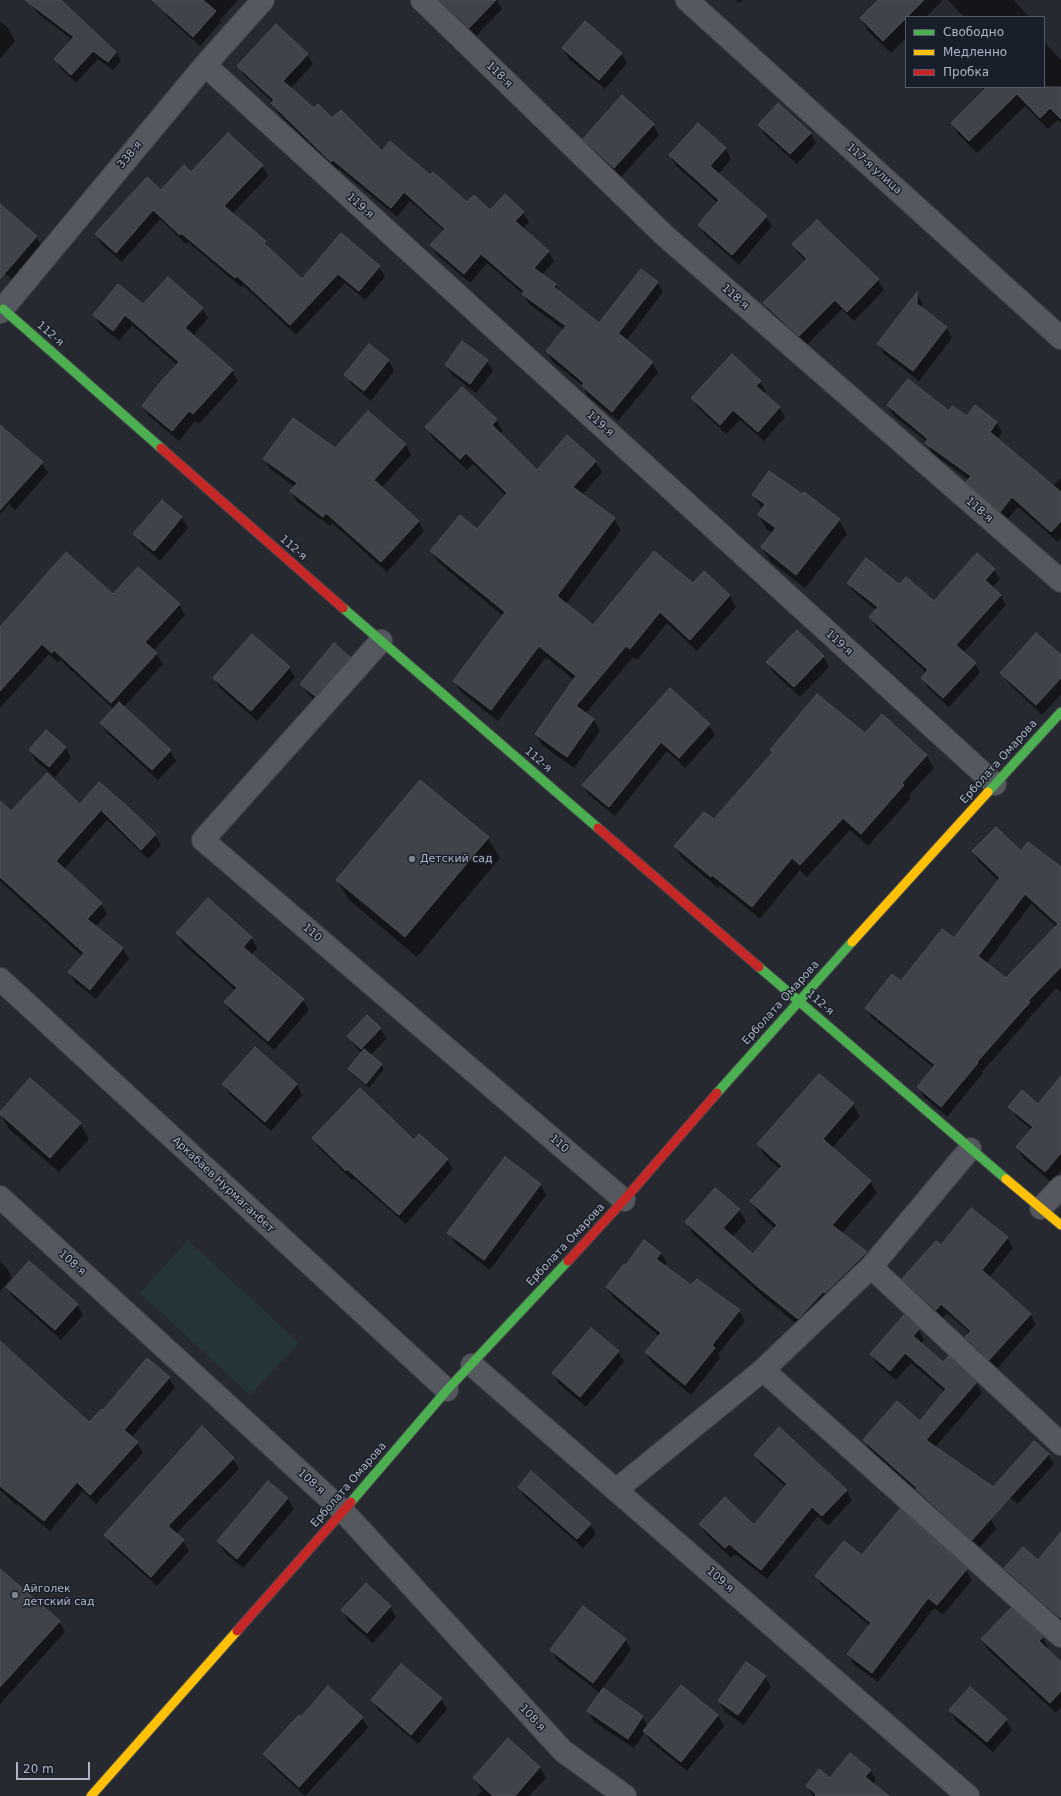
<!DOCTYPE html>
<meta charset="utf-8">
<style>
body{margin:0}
#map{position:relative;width:1061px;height:1796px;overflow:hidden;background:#262930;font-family:"DejaVu Sans",sans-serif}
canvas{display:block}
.legend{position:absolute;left:905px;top:16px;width:140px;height:72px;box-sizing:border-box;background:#191f2a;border:1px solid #555b67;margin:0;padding:5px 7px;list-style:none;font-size:12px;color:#aeb4c3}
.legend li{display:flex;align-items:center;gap:8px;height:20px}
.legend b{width:20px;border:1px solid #555b67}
.scale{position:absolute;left:16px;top:1762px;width:74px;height:18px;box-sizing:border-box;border:2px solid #aeb4c3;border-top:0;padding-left:5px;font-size:12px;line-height:14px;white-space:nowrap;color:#aeb4c3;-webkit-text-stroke:3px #191f2a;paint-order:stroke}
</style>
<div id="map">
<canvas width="1061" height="1796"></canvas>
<ul class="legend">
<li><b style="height:5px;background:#4caf50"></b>Свободно</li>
<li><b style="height:5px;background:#ffc107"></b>Медленно</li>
<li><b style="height:5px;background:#c62828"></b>Пробка</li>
</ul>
<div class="scale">20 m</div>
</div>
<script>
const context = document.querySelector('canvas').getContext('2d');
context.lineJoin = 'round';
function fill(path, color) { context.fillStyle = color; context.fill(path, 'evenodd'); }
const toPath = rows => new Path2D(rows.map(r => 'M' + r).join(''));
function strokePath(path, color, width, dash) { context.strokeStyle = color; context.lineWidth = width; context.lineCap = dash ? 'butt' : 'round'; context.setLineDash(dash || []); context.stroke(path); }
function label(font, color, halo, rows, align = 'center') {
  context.font = font + ' "DejaVu Sans",sans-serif'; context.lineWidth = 3; context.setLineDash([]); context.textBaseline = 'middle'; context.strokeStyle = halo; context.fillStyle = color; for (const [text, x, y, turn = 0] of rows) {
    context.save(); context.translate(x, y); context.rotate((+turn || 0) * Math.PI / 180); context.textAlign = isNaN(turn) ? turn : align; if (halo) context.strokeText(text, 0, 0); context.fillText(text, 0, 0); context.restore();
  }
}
fill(toPath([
 [188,1240,299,1343,250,1395,140,1293]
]), '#253437');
fill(toPath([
 [36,0,59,0,116,52,121,61,113,70,98,59,76,83,60,68,55,59,73,40,37,13,32,5],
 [168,0,238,0,220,20,221,22,200,46,168,18,162,7],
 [435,0,497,0,502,9,475,37],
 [736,0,743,0,739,3],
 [880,0,943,0,926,17,906,17,906,38,891,53,868,31,861,18],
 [948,0,1014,0,1029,17,964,17],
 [0,21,8,28,15,41,0,59],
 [276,26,307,55,313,64,290,89,314,110,332,119,382,152,430,176,467,204,490,211,523,213,529,222,522,229,548,251,554,261,542,275,556,285,561,293,599,324,657,282,663,292,626,341,653,363,658,373,618,421,588,396,583,386,552,361,547,351,564,330,529,304,523,294,487,263,470,283,437,255,431,245,444,231,410,201,397,217,339,169,337,171,278,113,273,103,244,75,239,66],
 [655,284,657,284,616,338,615,337],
 [1044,42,1061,60,1061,123,1058,120,1048,129,1025,106,977,153,959,135,952,123,989,87,1044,87],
 [563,49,621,53,627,63,605,89,569,59],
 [653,124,659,135,620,178,590,149,584,139],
 [698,124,726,149,731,159,718,174,766,216,772,226,739,265,705,235,699,225,718,203,676,166,670,156],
 [759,125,810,133,816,143,797,164,765,135],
 [228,134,262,166,268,176,232,214,265,242,270,250,303,280,341,235,379,267,385,277,365,300,345,283,296,335,243,285,241,287,188,242,186,244,160,219,122,262,102,245,96,235,161,191,191,173],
 [0,205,36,237,42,247,13,280,0,269],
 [794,244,878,280,884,290,854,321,842,309,806,346,770,313,764,303,806,261,799,254],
 [916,293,922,303,922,309,946,327,952,338,919,381,884,354,878,344],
 [143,306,202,308,208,318,193,336,232,371,238,381,199,424,195,421,179,441,149,416,143,406,177,365,132,325,119,341,100,325,94,315],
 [369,346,389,361,394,371,371,401,352,385,346,375],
 [487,361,493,371,476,393,452,375,446,365],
 [760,382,766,392,764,394,779,407,785,417,764,441,740,420,726,434,698,408,692,398],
 [888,406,949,413,967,418,996,422,1002,432,997,440,1053,486,1061,478,1061,538,1058,542,1018,507,1006,521,973,492,968,482,969,480,932,453,927,442,894,416],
 [496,420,503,431,500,434,537,472,595,461,602,472,582,495,614,519,621,530,566,604,593,626,694,584,704,573,730,596,736,607,697,651,667,623,637,660,633,657,585,714,594,720,600,731,574,768,542,745,536,734,574,680,546,657,498,721,461,692,454,681,503,616,438,562,431,551,477,530,506,496,473,464,467,470,433,438,426,427],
 [0,426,42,463,48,473,15,510,9,504,0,514],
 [406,444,411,455,381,488,418,521,424,531,387,572,332,523,330,526,297,502,291,491,295,487,270,469,264,459,335,450],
 [753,495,839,520,847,534,805,588,770,561,762,547,773,533,767,530,759,515,763,510],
 [162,502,182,518,188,528,160,561,141,544,135,534],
 [994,570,1000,579,992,588,1000,595,1006,605,963,653,975,663,980,673,949,707,928,688,922,678,927,673,876,627,871,617,877,611,854,592,848,583,899,585,934,603],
 [114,596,179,604,185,615,154,650,163,664,123,708,170,750,176,761,158,780,107,733,101,723,114,709,60,660,58,663,49,654,0,708,0,629],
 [823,656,829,667,800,697,773,672,767,662],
 [349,657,355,668,321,705,308,694,302,684],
 [1061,657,1061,694,1042,715,1008,683,1002,673],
 [289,667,295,677,257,721,220,688,214,678],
 [670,690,709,725,715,735,685,768,667,751,615,816,589,795,583,785],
 [882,716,927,756,934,768,909,795,911,798,868,846,850,830,807,877,800,870,760,919,720,886,718,888,682,858,675,846,714,821,773,753,772,750,865,734],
 [47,731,66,748,71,758,55,777,36,761,30,750],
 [0,803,11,813,80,805,127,807,155,835,161,845,148,859,107,820,64,869,101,904,107,914,95,927,123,949,129,959,96,999,75,982,69,972,82,956,0,881],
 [488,838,500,858,417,957,349,900,337,880],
 [973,852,1021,853,1061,868,1061,992,1056,988,982,1072,983,1073,947,1117,924,1097,918,1087,934,1068,872,1018,866,1008,901,982,955,940,999,881,979,862],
 [1031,904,1057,927,1006,979,986,964],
 [178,934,251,937,257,948,251,955,303,1000,309,1010,274,1050,231,1013,225,1003,236,991,183,944],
 [367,1016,381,1029,386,1039,370,1056,381,1065,384,1069,369,1088,352,1074,349,1069,362,1053,355,1046,349,1036],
 [255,1049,297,1085,302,1095,271,1131,229,1094,224,1084],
 [819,1075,853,1104,860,1116,832,1148,870,1181,877,1193,841,1234,867,1253,873,1264,805,1331,766,1299,693,1234,686,1222,739,1210,746,1222,732,1237,753,1256,775,1229,758,1213,752,1202,781,1170,765,1156,758,1144],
 [1061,1078,1061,1170,1051,1182,1023,1158,1017,1147,1032,1130,1016,1117,1010,1107,1039,1105],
 [0,1113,80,1124,89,1139,59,1172,9,1129],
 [313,1138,414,1141,447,1159,453,1169,406,1224,354,1179,352,1180,319,1148],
 [540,1184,546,1195,490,1270,455,1243,449,1233],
 [1007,1238,1013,1248,989,1278,1030,1314,1036,1324,996,1370,972,1348,966,1338,970,1333,947,1313,942,1319,910,1290,904,1279,942,1247],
 [661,1253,667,1263,664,1266,692,1287,739,1311,745,1321,718,1354,720,1358,691,1395,652,1363,646,1353,659,1336,613,1297,607,1287],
 [0,1262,7,1268,12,1278,0,1291],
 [29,1263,77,1305,83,1315,61,1340,13,1297,7,1287],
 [918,1329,924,1340,920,1344,944,1364,976,1383,982,1393,935,1447,991,1519,996,1529,978,1549,923,1500,919,1493,870,1451,864,1440,920,1422,945,1392,911,1363,896,1380,877,1364,871,1354],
 [0,1343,89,1424,103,1411,169,1378,175,1388,131,1438,137,1443,143,1453,96,1504,83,1491,50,1531,17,1504,16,1505,0,1490],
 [618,1352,624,1362,586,1407,559,1384,553,1373],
 [1048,1454,1054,1464,1018,1504,1004,1493],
 [755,1455,846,1490,852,1500,828,1526,818,1516,767,1579,735,1554,731,1558,706,1534,700,1524,754,1526,786,1487,761,1465],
 [233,1459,239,1469,176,1534,183,1540,189,1551,157,1586,111,1545,105,1535],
 [268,1482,288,1499,294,1509,243,1568,224,1552,218,1541],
 [519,1487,590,1524,596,1534,583,1548,525,1497],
 [862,1556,966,1570,972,1580,943,1615,934,1608,878,1682,854,1665,849,1655,870,1626,822,1586,816,1576],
 [1005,1569,1061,1583,1061,1623,1011,1579],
 [0,1570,59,1621,65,1632,0,1704],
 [390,1607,396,1617,373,1643,348,1621,343,1611],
 [1042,1637,1048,1647,1046,1649,1061,1663,1061,1707,1056,1713,988,1650,982,1640],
 [626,1640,631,1650,602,1689,642,1716,648,1727,681,1687,718,1716,724,1726,687,1771,651,1742,645,1732,634,1748,594,1722,588,1711,600,1693,557,1660,551,1650],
 [402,1665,441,1699,447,1709,418,1744,378,1710,372,1700],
 [765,1676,771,1687,744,1725,725,1712,719,1702],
 [328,1688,362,1718,368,1728,305,1796,270,1764,264,1754,301,1718],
 [951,1710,1006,1720,1012,1730,993,1752,956,1721],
 [508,1740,540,1767,546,1778,529,1796,477,1796,482,1791,474,1778],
 [870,1770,876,1780,873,1784,887,1796,813,1796,807,1786]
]), '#0007');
const building = toPath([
 [25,0,61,0,116,52,108,62,93,51,71,75,54,59,74,37,25,0],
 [152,0,203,0,216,11,193,37,152,0],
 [440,0,496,0,469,28,440,0],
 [878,0,924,0,883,41,860,18,878,0],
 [585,21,622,53,599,80,562,48,585,21],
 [276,24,308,54,283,81,314,108,318,104,332,118,341,110,382,151,390,141,430,175,433,172,467,202,474,195,490,210,505,194,524,212,515,221,549,251,534,268,556,284,554,287,599,323,641,269,658,282,618,333,653,362,612,412,582,386,584,383,546,351,566,326,522,294,524,291,481,254,464,274,430,245,445,229,404,192,391,208,333,160,331,162,271,103,274,100,237,66,276,24],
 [987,87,1061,87,1061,119,1050,108,1040,118,1017,94,969,141,951,123,987,87],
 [622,95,654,124,614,168,583,139,622,95],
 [778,103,811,133,790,154,758,125,778,103],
 [698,123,726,148,710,166,767,216,732,255,698,225,719,200,669,155,698,123],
 [228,133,263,165,224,206,266,241,264,243,302,279,341,233,380,266,359,291,338,274,290,325,237,276,235,278,181,233,180,235,153,210,116,253,95,234,147,177,161,190,184,165,191,172,228,133],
 [0,204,37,236,0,279,0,204],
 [817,220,879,279,847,312,835,300,799,336,763,303,807,259,792,244,817,220],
 [168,277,203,308,185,328,233,370,193,414,189,411,172,431,142,406,159,384,179,362,125,315,113,331,93,315,118,284,143,304,168,277],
 [917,292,917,304,947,327,913,371,877,344,917,292],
 [462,341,488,360,470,384,445,365,462,341],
 [369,344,389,360,364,391,344,375,369,344],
 [732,354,761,381,756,386,780,407,758,432,733,410,720,425,691,398,732,354],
 [908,379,949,411,952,406,967,416,975,405,997,422,990,432,1061,492,1061,521,1051,532,1012,497,1000,512,966,482,971,476,925,443,928,439,887,405,908,379],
 [462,387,497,419,492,425,537,470,567,435,596,461,573,487,615,518,557,596,593,625,654,551,693,583,704,571,730,595,690,640,660,612,630,649,626,646,576,706,594,719,567,757,535,734,576,676,539,646,491,710,453,681,505,612,430,551,460,515,477,529,507,493,466,453,460,459,425,427,462,387],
 [368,411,406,444,374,480,419,521,381,562,326,513,323,517,290,491,297,483,263,459,293,418,335,448,368,411],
 [0,425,43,462,0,510,0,425],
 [769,471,802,494,804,492,840,519,796,575,761,547,776,528,758,515,765,504,752,495,769,471],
 [162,500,182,517,154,551,133,534,162,500],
 [66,552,113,594,138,567,180,604,145,642,157,653,111,703,54,650,52,653,42,644,0,691,0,627,66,552],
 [977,553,995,569,985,580,1001,595,956,645,976,663,943,698,921,678,928,670,869,617,878,607,847,583,866,558,899,584,906,577,934,601,977,553],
 [797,630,824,656,794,687,766,662,797,630],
 [1036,633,1061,655,1061,678,1036,705,1000,673,1036,633],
 [252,634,290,667,251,711,213,678,252,634],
 [334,643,350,657,315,696,300,684,334,643],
 [670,688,710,724,679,758,661,742,609,807,582,785,670,688],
 [817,694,865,733,882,714,927,755,902,783,904,785,861,834,843,818,800,865,792,858,752,907,712,875,711,877,674,846,704,812,714,819,773,752,770,750,817,694],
 [119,702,171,750,152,770,100,723,119,702],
 [46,730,66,747,49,767,29,750,46,730],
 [47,773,80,804,99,782,128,807,156,834,141,850,101,810,56,861,102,903,87,919,123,948,90,990,68,972,84,953,0,877,0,801,11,811,47,773],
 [420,780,489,837,405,937,336,880,420,780],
 [996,827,1021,851,1028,842,1061,867,1061,967,1028,1001,1030,1002,977,1062,978,1063,941,1107,917,1087,935,1065,865,1008,892,974,901,981,942,929,954,938,1000,878,972,851,996,827],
 [1025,894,1058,924,1006,978,978,956,1025,894],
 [208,898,252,937,243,947,304,999,268,1041,224,1002,237,988,176,933,208,898],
 [367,1015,381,1028,361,1049,347,1036,367,1015],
 [255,1047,297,1084,265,1122,222,1084,255,1047],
 [364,1049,382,1064,366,1084,348,1069,364,1049],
 [819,1074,854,1103,823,1139,871,1181,832,1225,867,1252,825,1293,823,1292,798,1319,758,1287,685,1222,715,1188,740,1209,723,1228,753,1254,777,1225,750,1201,782,1166,757,1144,819,1074],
 [1061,1076,1061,1153,1045,1172,1016,1147,1033,1127,1008,1107,1022,1090,1038,1104,1061,1076],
 [30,1078,81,1123,50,1158,0,1114,0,1112,30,1078],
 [360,1088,414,1140,419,1134,448,1159,399,1215,347,1169,346,1171,312,1138,360,1088],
 [505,1157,541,1184,484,1260,447,1233,505,1157],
 [971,1208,1008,1237,982,1270,1031,1314,989,1360,965,1337,971,1331,941,1304,936,1310,902,1279,936,1241,941,1245,971,1208],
 [644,1240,661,1253,656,1259,691,1285,697,1279,740,1310,712,1345,715,1348,685,1385,645,1352,661,1333,606,1287,624,1264,626,1265,644,1240],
 [29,1261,78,1304,55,1330,6,1287,29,1261],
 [904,1315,919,1329,913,1336,943,1362,949,1356,977,1382,926,1440,993,1487,1034,1441,1049,1454,972,1540,916,1489,917,1488,863,1440,897,1401,920,1421,946,1389,905,1353,890,1371,870,1354,904,1315],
 [591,1328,619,1351,580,1397,552,1373,591,1328],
 [0,1341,89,1422,102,1409,103,1410,147,1358,170,1377,124,1430,138,1442,90,1495,77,1482,44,1521,0,1486,0,1341],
 [202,1426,234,1458,168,1526,184,1540,151,1577,104,1535,202,1426],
 [779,1427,847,1490,822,1516,812,1507,761,1570,729,1544,725,1548,699,1524,725,1497,754,1525,787,1484,754,1455,779,1427],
 [531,1471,591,1524,577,1539,518,1487,531,1471],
 [268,1481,288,1498,237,1559,217,1541,268,1481],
 [900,1509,967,1569,937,1605,928,1598,872,1673,847,1654,871,1623,815,1576,844,1541,862,1555,900,1509],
 [1061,1532,1061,1617,1060,1618,1004,1568,1023,1547,1038,1560,1061,1532],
 [0,1569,60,1621,0,1687,0,1569],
 [366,1583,391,1606,367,1633,341,1610,366,1583],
 [583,1606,626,1639,593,1683,550,1650,583,1606],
 [1011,1608,1043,1637,1039,1641,1061,1662,1061,1691,1050,1703,981,1639,1011,1608],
 [746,1662,766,1676,738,1715,718,1701,746,1662],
 [401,1664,442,1698,411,1735,371,1700,401,1664],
 [681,1685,718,1715,681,1762,643,1731,681,1685],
 [328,1686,363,1717,299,1787,263,1754,299,1715,301,1717,328,1686],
 [970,1687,1007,1719,987,1742,949,1710,970,1687],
 [603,1688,643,1716,628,1739,587,1711,603,1688],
 [508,1738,540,1767,515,1796,493,1796,473,1778,508,1738],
 [850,1753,871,1770,865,1777,889,1796,815,1796,816,1794,806,1786,819,1769,830,1778,850,1753]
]);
fill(building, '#404349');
strokePath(building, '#4d5158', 1);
const street = toPath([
 [422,0,664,235,1061,581],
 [687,0,1061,338],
 [205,65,995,784],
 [0,312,205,65,263,0],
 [381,641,203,840,624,1200],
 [0,979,447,1390],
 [0,1197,343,1511,563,1751,625,1796],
 [1041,1208,1061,1187],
 [871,1267,1061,1444],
 [472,1365,968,1796],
 [763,1370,1061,1636],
 [616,1490,763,1370,871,1267,970,1149]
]);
const fast = toPath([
 [3,309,161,448],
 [343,608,598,828],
 [988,792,1061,712],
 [759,967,1006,1179],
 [717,1093,852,942],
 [351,1502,447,1390,568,1261]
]);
const slow = toPath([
 [852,942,988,792],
 [1006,1179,1061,1225],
 [91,1796,237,1631]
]);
const jam = toPath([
 [161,448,343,608],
 [598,828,759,967],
 [568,1261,624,1200,717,1093],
 [237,1631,351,1502]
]);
strokePath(street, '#43454b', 24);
strokePath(fast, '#43454b', 11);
strokePath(slow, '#43454b', 11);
strokePath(jam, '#43454b', 11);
strokePath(street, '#55585f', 22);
strokePath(fast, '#4caf50', 9);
strokePath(slow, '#ffc107', 9);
strokePath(jam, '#c62828', 9);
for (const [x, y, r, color] of [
 [412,859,4,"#7e8390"],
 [15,1595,4,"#7e8390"]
]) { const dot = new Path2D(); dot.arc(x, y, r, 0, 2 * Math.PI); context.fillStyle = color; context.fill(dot); strokePath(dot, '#191f2a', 1.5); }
label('11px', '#aeb4c3', '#191f2a', [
 ["118-я",499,75,44],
 ["338-я",130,155,-50],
 ["117-я улица",874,169,42],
 ["119-я",360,206,42],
 ["118-я",735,297,41],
 ["112-я",50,334,41],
 ["119-я",600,424,42],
 ["118-я",979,510,41],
 ["112-я",293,548,41],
 ["119-я",839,643,42],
 ["112-я",538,760,41],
 ["Ерболата Омарова",999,762,-48],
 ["110",312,933,41],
 ["Ерболата Омарова",781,1003,-48],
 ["112-я",820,1003,41],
 ["110",559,1144,41],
 ["Аркабаев Нурмаганбет",223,1185,43],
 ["Ерболата Омарова",566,1245,-47],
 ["108-я",72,1263,42],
 ["108-я",311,1482,42],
 ["Ерболата Омарова",349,1485,-49],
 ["109-я",720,1580,41],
 ["108-я",532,1718,47]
]);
label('11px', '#aeb4c3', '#191f2a', [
 ["Детский сад",420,859],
 ["Айголек",23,1589],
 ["детский сад",23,1602]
], 'left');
</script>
